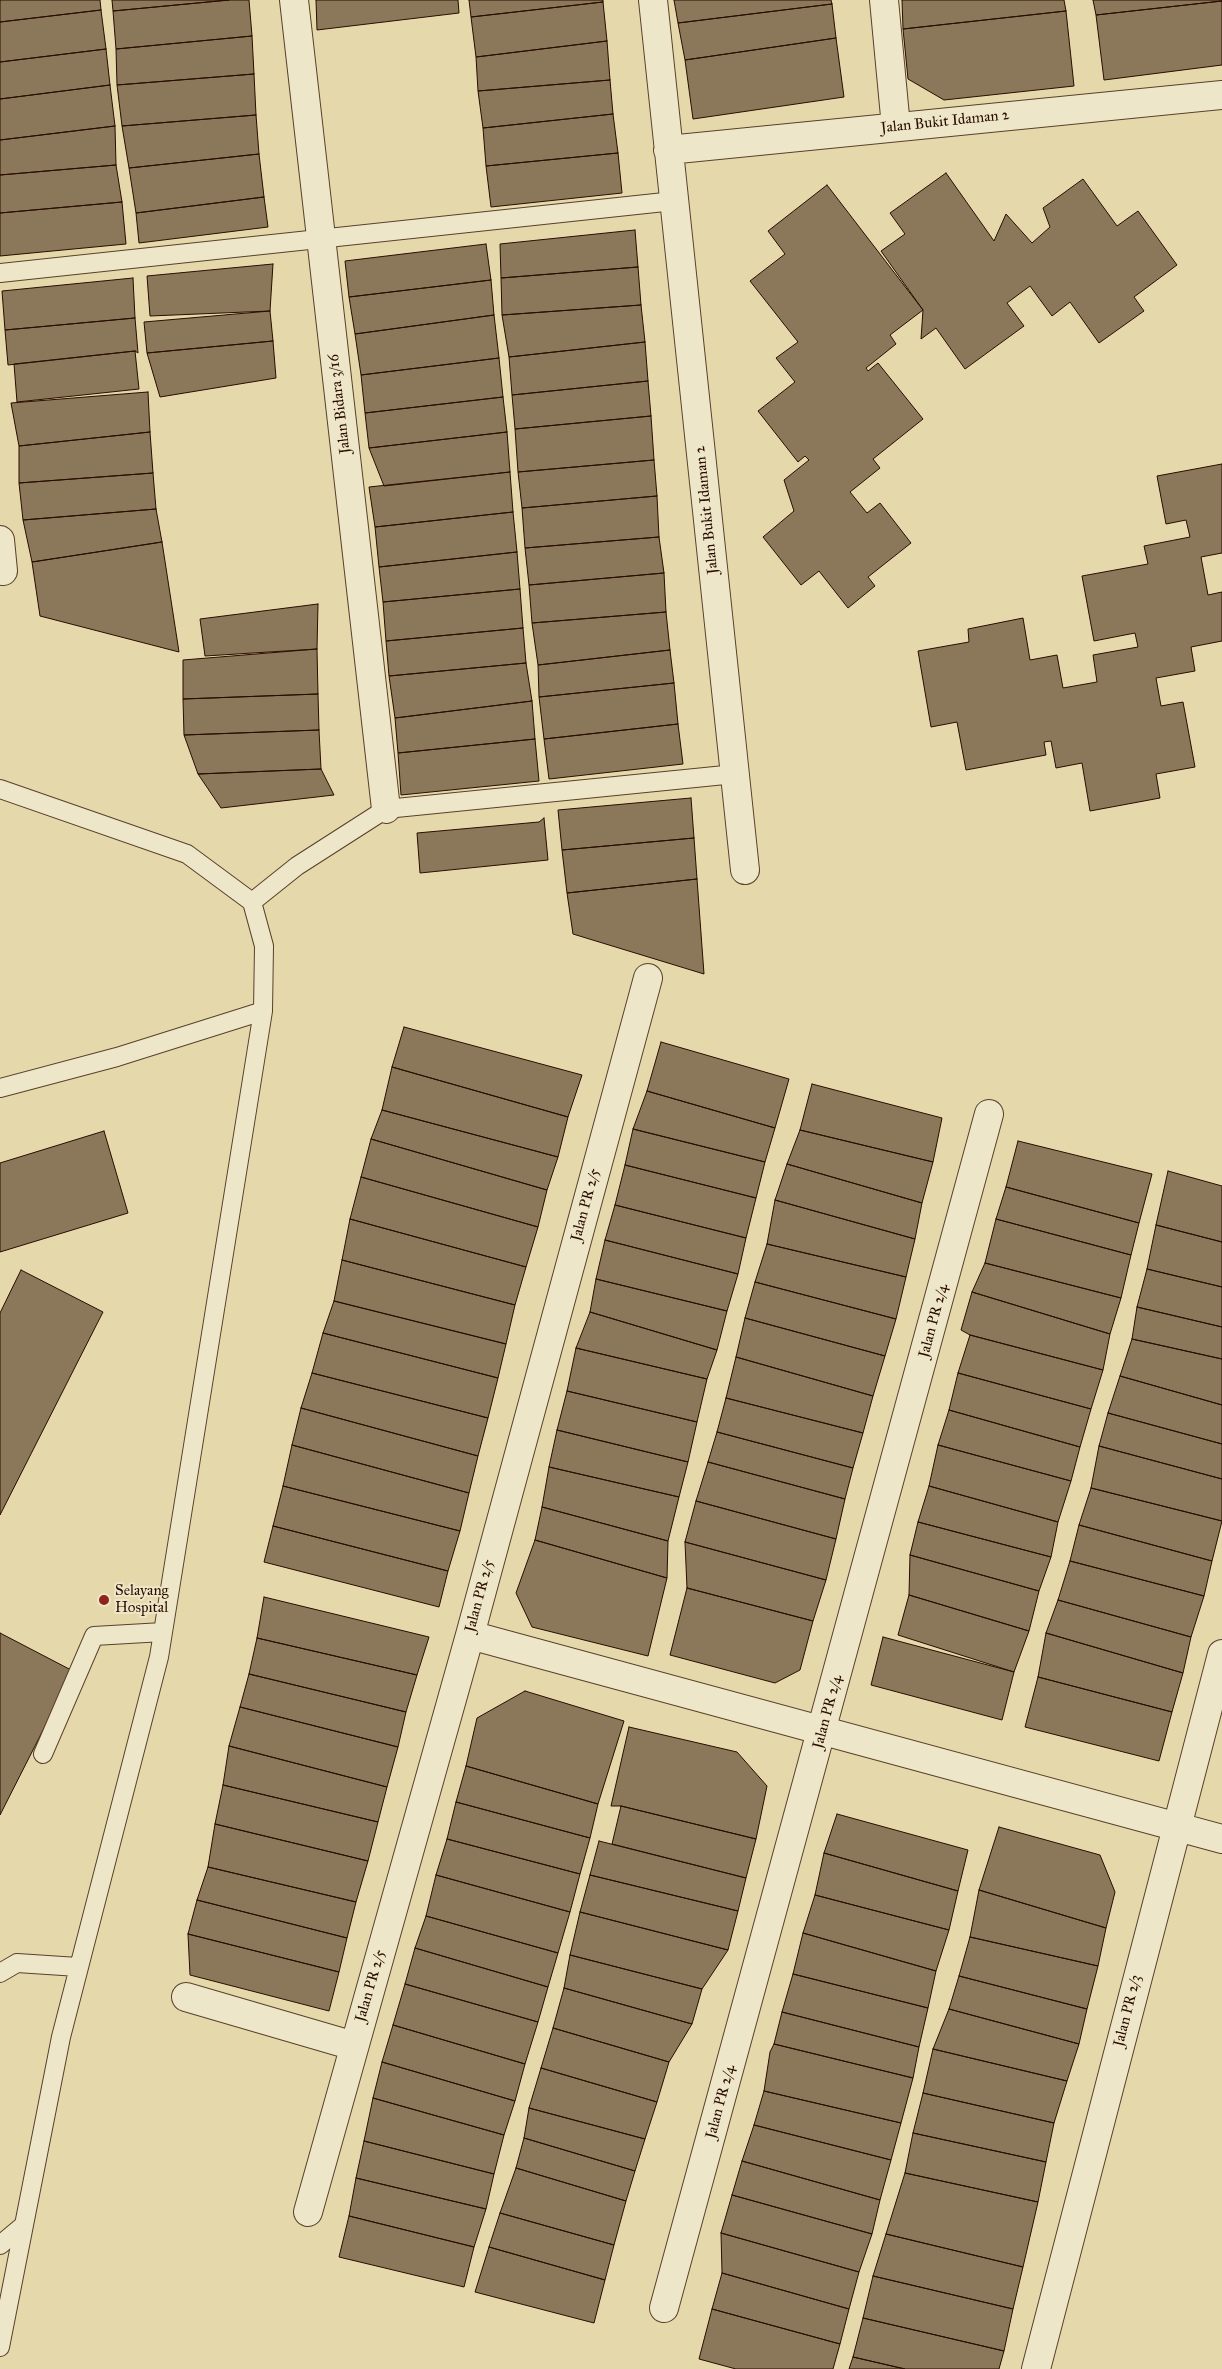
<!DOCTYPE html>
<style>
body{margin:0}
canvas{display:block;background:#e5d8ab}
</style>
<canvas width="1222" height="2369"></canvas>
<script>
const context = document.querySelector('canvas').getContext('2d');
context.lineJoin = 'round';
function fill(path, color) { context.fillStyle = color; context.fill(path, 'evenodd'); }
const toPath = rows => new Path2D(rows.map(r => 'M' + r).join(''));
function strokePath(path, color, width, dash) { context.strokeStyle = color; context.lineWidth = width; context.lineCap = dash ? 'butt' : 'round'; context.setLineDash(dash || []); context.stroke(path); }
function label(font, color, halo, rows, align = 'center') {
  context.font = font + ' "IM FELL Great Primer",serif'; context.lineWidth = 4; context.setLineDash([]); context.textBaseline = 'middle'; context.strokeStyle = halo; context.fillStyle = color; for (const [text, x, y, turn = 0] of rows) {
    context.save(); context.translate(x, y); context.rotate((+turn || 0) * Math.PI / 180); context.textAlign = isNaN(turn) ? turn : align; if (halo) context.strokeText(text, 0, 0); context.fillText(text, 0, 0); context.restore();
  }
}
const building = toPath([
 [0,0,100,0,101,10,0,22,0,0],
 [112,0,229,0,113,11,112,0],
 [229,0,249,0,252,36,116,49,113,11,229,0],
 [316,0,458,0,459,13,317,30,316,0],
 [469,0,603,0,603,2,471,17,469,0],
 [674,0,831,0,832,4,678,23,674,0],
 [902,0,1064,0,1066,11,903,29,902,0],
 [1093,0,1222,0,1222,1,1096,15,1093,0],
 [1222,1,1222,65,1104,80,1096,15,1222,1],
 [603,2,607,41,476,57,471,17,603,2],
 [832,4,836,38,685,60,678,23,832,4],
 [101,10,106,49,0,62,0,22,101,10],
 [1066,11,1074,86,944,100,908,79,903,29,1066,11],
 [252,36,254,74,117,85,116,49,252,36],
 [836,38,844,97,693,119,685,60,836,38],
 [607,41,610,80,478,91,476,57,607,41],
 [106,49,110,85,0,99,0,62,106,49],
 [254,74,256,115,122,126,117,85,254,74],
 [610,80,613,114,483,128,478,91,610,80],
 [110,85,115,126,0,140,0,99,110,85],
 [613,114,618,153,486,166,483,128,613,114],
 [256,115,259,154,129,168,122,126,256,115],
 [115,126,116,165,0,175,0,140,115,126],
 [618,153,622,193,491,207,486,166,618,153],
 [259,154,264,197,136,213,129,168,259,154],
 [116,165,122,202,0,213,0,175,116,165],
 [946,173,994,241,1006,214,1032,243,1050,227,1043,208,1083,179,1117,226,1138,211,1177,265,1134,297,1144,311,1099,343,1070,302,1052,316,1030,286,1007,303,1024,326,965,369,936,328,921,339,923,310,881,251,905,234,890,213,946,173],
 [827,185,923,310,890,335,896,344,866,368,868,371,878,363,923,419,873,459,880,468,850,492,867,513,880,503,911,543,868,577,875,586,848,608,819,571,801,585,763,537,794,511,784,480,809,460,805,456,798,462,758,411,795,382,776,358,798,342,750,281,785,254,768,231,827,185],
 [264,197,268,227,139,243,136,213,264,197],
 [122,202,126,244,0,256,0,213,122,202],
 [635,230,638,267,501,278,500,244,635,230],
 [486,244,491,280,349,297,345,261,486,244],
 [273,264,270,311,150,316,147,276,273,264],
 [638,267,641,305,502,315,501,278,638,267],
 [133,278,135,318,5,330,2,291,133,278],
 [491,280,494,315,355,334,349,297,491,280],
 [641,305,645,342,509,357,502,315,641,305],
 [270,311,273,341,147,353,144,322,270,311],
 [494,315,499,358,361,375,355,334,494,315],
 [135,318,138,353,135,351,8,365,5,330,135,318],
 [273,341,276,378,160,397,147,353,273,341],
 [645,342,648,381,512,395,509,357,645,342],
 [135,351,139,389,17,402,14,364,135,351],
 [499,358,503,397,365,413,361,375,499,358],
 [648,381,651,416,515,429,512,395,648,381],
 [148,392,150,432,19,446,11,403,148,392],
 [503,397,507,432,369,448,365,413,503,397],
 [651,416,654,460,518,472,515,429,651,416],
 [150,432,153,473,19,483,19,446,150,432],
 [507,432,510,472,384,486,369,448,507,432],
 [654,460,657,496,522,508,518,472,654,460],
 [1222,464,1222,553,1201,557,1208,595,1222,592,1222,641,1191,647,1195,671,1156,678,1161,706,1183,702,1195,767,1156,774,1160,798,1090,811,1082,763,1056,768,1051,741,1044,742,1046,755,966,770,957,722,931,727,918,651,969,642,968,629,1023,618,1030,660,1057,655,1063,688,1097,682,1093,655,1138,647,1135,633,1094,641,1082,576,1148,564,1144,546,1190,537,1186,520,1166,524,1157,476,1222,464],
 [510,472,513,512,375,527,369,487,510,472],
 [153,473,156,509,23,520,19,483,153,473],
 [657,496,659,537,525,548,522,508,657,496],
 [156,509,162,542,32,562,23,520,156,509],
 [513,512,517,552,379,567,375,527,513,512],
 [659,537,664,573,529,585,525,548,659,537],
 [162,542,179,652,40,616,32,562,162,542],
 [517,552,520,589,383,602,379,567,517,552],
 [664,573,666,612,532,623,529,585,664,573],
 [520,589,523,628,386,641,383,602,520,589],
 [318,604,317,649,205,656,200,619,318,604],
 [666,612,670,650,538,665,532,623,666,612],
 [523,628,526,663,389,676,386,641,523,628],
 [317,649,318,694,183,699,183,660,317,649],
 [670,650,674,683,539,697,538,665,670,650],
 [526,663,532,701,395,718,389,676,526,663],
 [674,683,678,724,544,739,539,697,674,683],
 [318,694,319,730,184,735,183,699,318,694],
 [532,701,535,739,398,753,395,718,532,701],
 [678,724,683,764,549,779,544,739,678,724],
 [319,730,321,769,198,774,184,735,319,730],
 [535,739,539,781,401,795,398,753,535,739],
 [321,769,334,795,221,808,198,774,321,769],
 [691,798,694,838,562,850,558,810,691,798],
 [544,818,548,860,420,873,417,833,539,822,544,818],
 [694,838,697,879,567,893,562,850,694,838],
 [697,879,704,974,573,934,567,893,697,879],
 [404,1027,582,1075,568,1117,392,1067,404,1027],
 [661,1042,789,1079,775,1128,647,1091,661,1042],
 [392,1067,568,1117,558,1157,382,1110,392,1067],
 [812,1084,942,1118,933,1162,800,1130,812,1084],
 [647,1091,775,1128,765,1162,633,1129,647,1091],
 [382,1110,558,1157,547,1190,371,1139,382,1110],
 [633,1129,765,1162,756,1198,625,1165,633,1129],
 [800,1130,933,1162,922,1203,787,1164,800,1130],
 [104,1131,128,1213,0,1252,0,1163,104,1131],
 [371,1139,547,1190,538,1227,361,1177,371,1139],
 [1018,1141,1152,1174,1139,1223,1006,1187,1018,1141],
 [787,1164,922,1203,915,1239,775,1200,787,1164],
 [625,1165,756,1198,746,1238,615,1205,625,1165],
 [1168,1171,1222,1186,1222,1242,1156,1225,1168,1171],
 [361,1177,538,1227,526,1267,350,1219,361,1177],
 [1006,1187,1139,1223,1131,1255,996,1219,1006,1187],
 [775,1200,915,1239,906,1277,767,1244,775,1200],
 [615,1205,746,1238,738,1274,605,1240,615,1205],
 [350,1219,526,1267,515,1305,342,1260,350,1219],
 [996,1219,1131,1255,1121,1298,985,1263,996,1219],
 [1156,1225,1222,1242,1222,1287,1147,1269,1156,1225],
 [605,1240,738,1274,727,1311,596,1279,605,1240],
 [767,1244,906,1277,896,1319,755,1282,767,1244],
 [342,1260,515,1305,506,1344,334,1301,342,1260],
 [985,1263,1121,1298,1110,1334,972,1292,985,1263],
 [1147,1269,1222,1287,1222,1327,1137,1307,1147,1269],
 [21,1270,103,1312,0,1515,0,1313,21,1270],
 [596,1279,727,1311,717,1350,590,1312,596,1279],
 [755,1282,896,1319,885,1356,745,1318,755,1282],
 [972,1292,1110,1334,1103,1370,970,1335,961,1330,972,1292],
 [334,1301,506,1344,498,1378,323,1333,334,1301],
 [1137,1307,1222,1327,1222,1359,1132,1339,1137,1307],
 [590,1312,717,1350,707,1379,576,1348,590,1312],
 [745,1318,885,1356,873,1396,736,1357,745,1318],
 [323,1333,498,1378,488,1418,312,1373,323,1333],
 [970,1335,1103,1370,1091,1409,958,1373,970,1335],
 [1132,1339,1222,1359,1222,1405,1120,1376,1132,1339],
 [576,1348,707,1379,697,1422,567,1391,576,1348],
 [736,1357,873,1396,863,1433,726,1398,736,1357],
 [312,1373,488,1418,478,1456,301,1408,312,1373],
 [958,1373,1091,1409,1080,1447,949,1410,958,1373],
 [1120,1376,1222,1405,1222,1444,1108,1413,1120,1376],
 [567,1391,697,1422,688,1462,557,1430,567,1391],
 [726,1398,863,1433,853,1468,717,1432,726,1398],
 [301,1408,478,1456,469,1493,292,1445,301,1408],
 [949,1410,1080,1447,1071,1481,938,1445,949,1410],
 [1108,1413,1222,1444,1222,1479,1099,1446,1108,1413],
 [557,1430,688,1462,679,1497,549,1467,557,1430],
 [717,1432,853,1468,845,1499,708,1462,717,1432],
 [292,1445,469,1493,460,1531,283,1486,292,1445],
 [938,1445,1071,1481,1058,1522,929,1486,938,1445],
 [1099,1446,1222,1479,1222,1521,1091,1488,1099,1446],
 [708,1462,845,1499,836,1539,696,1501,708,1462],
 [549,1467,679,1497,668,1541,542,1507,549,1467],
 [283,1486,460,1531,448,1571,273,1526,283,1486],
 [929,1486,1058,1522,1051,1557,918,1522,929,1486],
 [1091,1488,1222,1521,1212,1561,1079,1525,1091,1488],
 [696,1501,836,1539,826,1580,685,1542,696,1501],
 [542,1507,668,1541,667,1578,535,1540,542,1507],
 [918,1522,1051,1557,1039,1591,910,1555,918,1522],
 [1079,1525,1212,1561,1204,1596,1070,1561,1079,1525],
 [273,1526,448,1571,439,1607,264,1562,273,1526],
 [535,1540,667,1578,648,1656,532,1627,516,1593,535,1540],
 [685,1542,826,1580,813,1621,687,1588,685,1542],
 [910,1555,1039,1591,1029,1631,909,1595,910,1555],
 [1070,1561,1204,1596,1191,1637,1058,1600,1070,1561],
 [687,1588,813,1621,800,1670,775,1683,670,1655,687,1588],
 [909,1595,1029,1631,1014,1672,898,1635,909,1595],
 [264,1597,429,1637,417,1675,257,1638,264,1597],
 [1058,1600,1191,1637,1183,1673,1046,1633,1058,1600],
 [0,1633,73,1671,0,1815,0,1633],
 [1046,1633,1183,1673,1172,1712,1038,1677,1046,1633],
 [883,1637,1014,1672,1002,1720,871,1685,883,1637],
 [257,1638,417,1675,406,1712,249,1674,257,1638],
 [249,1674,406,1712,398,1747,240,1707,249,1674],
 [1038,1677,1172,1712,1159,1761,1025,1727,1038,1677],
 [525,1691,624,1721,598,1804,466,1766,477,1718,525,1691],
 [240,1707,398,1747,387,1787,229,1746,240,1707],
 [629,1727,737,1752,767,1786,756,1839,621,1806,611,1806,629,1727],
 [229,1746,387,1787,378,1822,223,1785,229,1746],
 [466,1766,598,1804,590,1838,456,1802,466,1766],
 [223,1785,378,1822,368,1861,215,1824,223,1785],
 [456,1802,590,1838,580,1874,447,1839,456,1802],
 [621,1806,756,1839,746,1878,612,1844,621,1806],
 [837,1814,968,1850,958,1891,824,1853,837,1814],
 [215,1824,368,1861,356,1902,208,1867,215,1824],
 [999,1827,1100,1855,1115,1892,1106,1928,979,1890,999,1827],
 [447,1839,580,1874,570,1912,436,1875,447,1839],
 [599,1841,746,1878,738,1911,590,1875,599,1841],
 [824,1853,958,1891,949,1930,815,1895,824,1853],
 [208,1867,356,1902,347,1938,197,1900,208,1867],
 [436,1875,570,1912,558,1953,426,1916,436,1875],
 [590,1875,738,1911,728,1950,580,1912,590,1875],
 [979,1890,1106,1928,1098,1966,970,1937,979,1890],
 [815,1895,949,1930,936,1971,803,1933,815,1895],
 [197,1900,347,1938,339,1972,188,1934,197,1900],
 [580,1912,728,1950,702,1989,570,1955,580,1912],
 [426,1916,558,1953,548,1987,415,1948,426,1916],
 [803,1933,936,1971,928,2008,793,1974,803,1933],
 [188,1934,339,1972,329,2011,190,1975,188,1934],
 [970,1937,1098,1966,1087,2009,959,1976,970,1937],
 [415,1948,548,1987,538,2022,405,1984,415,1948],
 [570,1955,702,1989,692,2024,564,1988,570,1955],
 [793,1974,928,2008,919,2047,782,2012,793,1974],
 [959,1976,1087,2009,1079,2044,949,2009,959,1976],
 [405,1984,538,2022,525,2064,393,2025,405,1984],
 [564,1988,692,2024,669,2062,553,2028,564,1988],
 [949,2009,1079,2044,1067,2081,933,2049,949,2009],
 [782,2012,919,2047,913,2078,774,2044,782,2012],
 [393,2025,525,2064,515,2101,382,2062,393,2025],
 [553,2028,669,2062,657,2102,541,2068,553,2028],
 [774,2044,913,2078,901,2123,764,2091,770,2052,774,2044],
 [933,2049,1067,2081,1054,2123,923,2093,933,2049],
 [382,2062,515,2101,504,2135,373,2098,382,2062],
 [541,2068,657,2102,645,2139,529,2108,541,2068],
 [764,2091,901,2123,891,2160,754,2125,764,2091],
 [923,2093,1054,2123,1046,2162,913,2133,923,2093],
 [373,2098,504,2135,494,2174,364,2141,373,2098],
 [529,2108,645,2139,635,2171,524,2138,529,2108],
 [754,2125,891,2160,880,2200,742,2161,754,2125],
 [913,2133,1046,2162,1038,2202,905,2173,913,2133],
 [524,2138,635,2171,626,2201,516,2168,524,2138],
 [364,2141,494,2174,486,2209,356,2178,364,2141],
 [742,2161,880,2200,872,2234,732,2195,742,2161],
 [516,2168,626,2201,614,2245,500,2213,516,2168],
 [905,2173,1038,2202,1023,2267,886,2234,905,2173],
 [356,2178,486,2209,474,2247,349,2216,356,2178],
 [732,2195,872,2234,859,2272,721,2233,732,2195],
 [500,2213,614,2245,605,2280,489,2247,500,2213],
 [349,2216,474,2247,464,2287,339,2257,349,2216],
 [721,2233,859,2272,849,2309,722,2273,721,2233],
 [886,2234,1023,2267,1013,2309,873,2276,886,2234],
 [489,2247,605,2280,594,2323,475,2292,489,2247],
 [722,2273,849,2309,840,2344,712,2309,722,2273],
 [873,2276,1013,2309,1004,2351,863,2318,873,2276],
 [712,2309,840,2344,833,2369,736,2369,699,2359,712,2309],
 [863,2318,1004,2351,999,2369,905,2369,853,2357,863,2318],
 [853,2357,905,2369,849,2369,853,2357]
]);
fill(building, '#8b7759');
strokePath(building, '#2a0d00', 1);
const lane = toPath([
 [0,273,674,201],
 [0,789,187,854,252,902,264,946,263,1011,159,1657,61,2037,0,2347],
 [252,902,297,866,386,809,735,774],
 [0,1088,117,1057,263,1011],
 [43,1754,94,1636,163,1632],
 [0,1973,17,1963,78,1967],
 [0,2245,24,2225]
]);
const street = toPath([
 [294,0,386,809],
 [653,0,745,870],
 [884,0,896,127],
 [668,150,1222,95],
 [0,540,3,571],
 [470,1635,1222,1839],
 [186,1997,354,2046],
 [308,2212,470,1635,648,978],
 [664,2308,989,1114],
 [1036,2369,1222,1654]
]);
strokePath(lane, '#59402b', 20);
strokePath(street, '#59402b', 30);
strokePath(lane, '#eee6c8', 18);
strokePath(street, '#eee6c8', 28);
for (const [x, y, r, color] of [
 [104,1600,6,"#8f2418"]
]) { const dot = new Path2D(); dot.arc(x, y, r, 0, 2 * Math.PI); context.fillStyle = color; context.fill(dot); strokePath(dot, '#eee6c8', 2); }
label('15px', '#2a0d00', '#eee6c8', [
 ["Jalan Bukit Idaman 2",945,122,-6],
 ["Jalan Bidara 3/16",340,404,-97],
 ["Jalan Bukit Idaman 2",707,510,-96],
 ["Jalan PR 2/5",586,1205,-75],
 ["Jalan PR 2/4",934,1321,-75],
 ["Jalan PR 2/5",480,1596,-75],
 ["Jalan PR 2/4",828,1712,-75],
 ["Jalan PR 2/5",371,1986,-74],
 ["Jalan PR 2/3",1128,2011,-76],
 ["Jalan PR 2/4",721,2102,-75]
]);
label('15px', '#2a0d00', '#eee6c8', [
 ["Selayang",115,1591],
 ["Hospital",115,1608]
], 'left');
</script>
